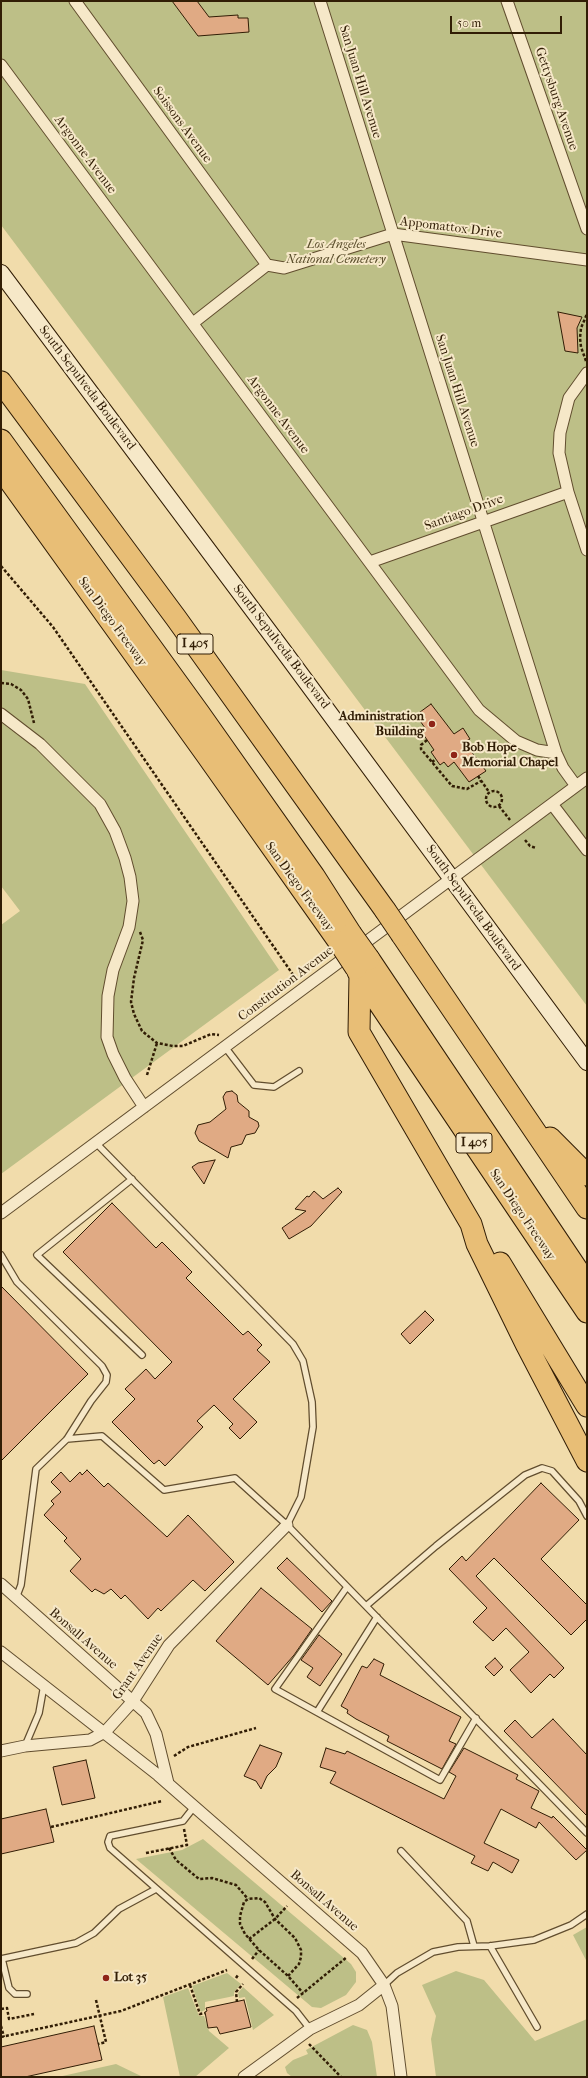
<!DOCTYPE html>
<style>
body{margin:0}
#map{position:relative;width:588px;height:2078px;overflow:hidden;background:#f1dcab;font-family:"IM FELL French Canon",serif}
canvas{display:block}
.frame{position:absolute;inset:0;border:2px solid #311d05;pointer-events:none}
.scale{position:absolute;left:450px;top:16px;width:112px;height:18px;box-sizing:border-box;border:2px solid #311d05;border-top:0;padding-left:5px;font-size:12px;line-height:14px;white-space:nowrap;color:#311d05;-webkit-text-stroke:3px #f6e8c8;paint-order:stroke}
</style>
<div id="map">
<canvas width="588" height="2078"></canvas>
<div class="frame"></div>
<div class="scale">50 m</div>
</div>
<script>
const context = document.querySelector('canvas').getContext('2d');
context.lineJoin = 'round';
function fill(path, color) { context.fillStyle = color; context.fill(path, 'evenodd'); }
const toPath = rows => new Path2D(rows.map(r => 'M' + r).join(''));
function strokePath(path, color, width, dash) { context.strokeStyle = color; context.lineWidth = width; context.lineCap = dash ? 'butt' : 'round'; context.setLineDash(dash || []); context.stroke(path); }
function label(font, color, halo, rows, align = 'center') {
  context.font = font + ' "IM FELL French Canon",serif'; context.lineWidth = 4; context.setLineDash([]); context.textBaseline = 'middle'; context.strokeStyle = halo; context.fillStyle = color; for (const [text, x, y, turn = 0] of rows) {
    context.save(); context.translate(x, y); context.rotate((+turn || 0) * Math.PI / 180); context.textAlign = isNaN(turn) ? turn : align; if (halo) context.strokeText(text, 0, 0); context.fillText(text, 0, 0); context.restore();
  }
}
fill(toPath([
 [1,1,587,1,587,1006,1,225],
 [1,670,85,684,279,970,1,1174,1,925,20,911,1,886],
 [203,1839,351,1964,356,1972,356,1982,346,1995,321,2008,312,2007,136,1859,182,1850],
 [587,1927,587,1962,573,1935],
 [456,1971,484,1980,535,2041,587,2019,587,2077,436,2077,431,2039,436,2016,422,1985],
 [227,1973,241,1984,234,1992,234,1996,205,2002,205,2010,201,2012,192,1986],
 [243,1987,274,2015,253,2030,245,1997,239,1998,238,1993],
 [188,1988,199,2016,204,2016,209,2031,229,2048,195,2077,180,2077,163,1997],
 [353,2025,367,2030,372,2042,377,2077,292,2077,287,2073,285,2067,293,2060,308,2054,306,2050],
 [116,2064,143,2077,58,2077]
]), '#bdbf87');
const building = toPath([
 [172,1,197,1,209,17,238,15,238,18,248,18,249,32,198,36,172,1],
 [558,312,582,317,577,328,578,353,565,351,558,312],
 [431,704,454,734,463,728,470,739,464,742,486,771,469,782,454,762,448,767,444,762,440,765,431,752,434,750,421,731,425,728,416,715,431,704],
 [232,1091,237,1095,238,1102,249,1111,249,1117,258,1122,259,1126,255,1133,246,1135,242,1144,231,1147,228,1158,199,1141,195,1133,198,1125,210,1122,226,1109,223,1097,226,1092,232,1091],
 [215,1160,204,1184,192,1167,198,1163,215,1160],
 [338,1188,342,1192,311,1226,289,1239,282,1228,306,1211,295,1209,307,1196,309,1197,314,1191,323,1199,338,1188],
 [112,1203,156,1248,162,1242,192,1272,186,1278,243,1335,248,1331,262,1345,257,1350,270,1362,233,1399,257,1422,240,1439,229,1428,233,1424,214,1405,197,1421,203,1427,165,1466,159,1460,154,1464,112,1422,135,1399,125,1389,146,1369,155,1379,172,1362,63,1252,112,1203],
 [1,1286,88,1374,1,1461,1,1286],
 [425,1311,434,1320,410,1344,401,1334,425,1311],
 [87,1470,104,1487,108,1483,167,1537,188,1515,234,1562,205,1591,193,1580,161,1611,158,1608,148,1619,125,1595,121,1599,111,1589,104,1594,95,1589,92,1592,70,1571,81,1559,64,1541,67,1538,44,1515,54,1504,51,1501,61,1492,51,1482,61,1472,70,1482,80,1472,82,1475,87,1470],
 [541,1483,579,1520,541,1559,587,1605,587,1619,571,1635,494,1558,476,1576,564,1668,554,1678,550,1674,531,1693,510,1670,529,1652,506,1628,493,1641,473,1622,487,1608,449,1569,462,1556,466,1561,541,1483],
 [287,1558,332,1601,322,1612,277,1568,287,1558],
 [261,1588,312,1629,294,1655,268,1685,216,1641,261,1588],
 [319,1635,342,1654,320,1686,307,1677,313,1668,301,1660,319,1635],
 [495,1658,503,1667,494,1676,485,1667,495,1658],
 [374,1659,384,1664,380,1675,461,1717,449,1741,456,1744,442,1769,387,1741,389,1736,356,1719,347,1713,348,1710,341,1706,362,1666,367,1668,374,1659],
 [553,1719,587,1755,587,1816,504,1731,515,1720,532,1738,553,1719],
 [260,1745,282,1753,276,1767,267,1776,261,1789,256,1781,244,1776,260,1745],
 [326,1748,345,1754,347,1751,444,1799,456,1776,449,1772,464,1748,518,1775,516,1779,539,1791,531,1808,552,1818,553,1816,587,1850,576,1860,539,1822,536,1828,501,1809,484,1843,519,1860,512,1873,493,1862,488,1871,471,1863,475,1856,330,1783,336,1772,320,1767,326,1748],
 [86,1760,95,1798,62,1805,53,1767,86,1760],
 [46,1809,54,1842,1,1854,1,1819,46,1809],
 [244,2000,251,2027,220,2034,217,2027,208,2028,205,2012,207,2011,206,2008,244,2000],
 [94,2026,102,2060,25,2077,1,2077,1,2047,94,2026]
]);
fill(building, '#e0aa84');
strokePath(building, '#311d05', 1);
const service = toPath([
 [225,1047,254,1085,274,1087,299,1071],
 [96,1143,293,1344,303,1361,312,1402,313,1427,301,1497,287,1525],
 [132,1179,37,1255,142,1355],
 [1,1255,17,1282,102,1366,107,1375,106,1382,91,1401,67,1439,36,1469,21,1585,16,1598],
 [67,1439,102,1436,164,1490,235,1478,287,1525,587,1833],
 [347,1587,275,1689,440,1780,476,1718],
 [366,1606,436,1546,525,1475,542,1468,552,1471,579,1501,587,1516],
 [317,1712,377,1617],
 [25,1746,39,1713,44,1685],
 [194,1807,183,1821,110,1836,108,1842,110,1848,296,2011,310,2029],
 [401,1851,467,1921,474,1946],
 [490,1946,537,2027],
 [1,1959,76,1943,94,1933,119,1909,156,1889],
 [2,1959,9,1988,15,1994,27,1994],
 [384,1985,397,1973,433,1952,458,1947,490,1946,534,1940,571,1925,587,1914]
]);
const minor = toPath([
 [75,1,267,265],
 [320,1,556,753,563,768,576,786],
 [507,1,587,229],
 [1,65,479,710,516,741,537,750,556,753],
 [193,323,267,265,284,268,393,234,587,260],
 [587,373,569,398,560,433,559,453,568,492,587,550],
 [370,562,568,492],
 [1,714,40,744,100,804,115,831,125,858,130,877,133,901,129,927,113,970,108,996,107,1037,113,1054,125,1078,144,1107],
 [552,804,587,850],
 [1,1213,587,778],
 [1,1584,146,1713,156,1734,168,1783],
 [1,1652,158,1775,362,1953,384,1985,392,2006,401,2077],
 [1,1751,25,1746,90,1740,105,1732,133,1701,169,1645,287,1525],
 [244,2077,310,2029,359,2005,384,1985]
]);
const secondary = toPath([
 [1,273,282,649,587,1062]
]);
const motorway = toPath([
 [1,382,176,618,385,910],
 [1,440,199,713,314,876,351,934],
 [1,469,206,754,339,942],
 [402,935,587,1208],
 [369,959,587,1284],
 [358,972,587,1312],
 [360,975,359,1032,471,1224,477,1244,526,1344,587,1461],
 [550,1138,587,1175],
 [500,1263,587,1406]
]);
strokePath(service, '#614d2e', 8);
strokePath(minor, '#614d2e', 13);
strokePath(secondary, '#311d05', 18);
strokePath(motorway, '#311d05', 23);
strokePath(toPath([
 [586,361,581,347,580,338,581,328,587,314],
 [1,566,53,627,296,979],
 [1,683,11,684,21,690,28,699,34,723],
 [427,740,421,745,421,749,452,786,467,789,481,781],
 [432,762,436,759],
 [478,776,489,792],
 '486 799a8 8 0 1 1 16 0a8 8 0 1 1-16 0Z',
 [499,806,510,820],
 [525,840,530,846,536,848],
 [140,932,143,940,134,978,131,1002,134,1014,142,1031,157,1043,173,1046,183,1046,211,1034,219,1035],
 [147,1075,157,1043],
 [174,1756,188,1747,256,1728],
 [51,1827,162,1801],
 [169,1848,176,1860,199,1879,212,1878,236,1885,248,1899],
 [146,1853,187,1845,184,1829],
 [249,1939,275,1919,287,1906],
 [252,1959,259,1950],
 [288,1976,299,1964,301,1957,301,1950,295,1938,275,1919,265,1902,259,1898,248,1899,244,1902,240,1916,240,1924,245,1934,259,1950,288,1976,303,1993],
 [236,1978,238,1975],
 [190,1985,200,2014,205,2013],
 [297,1998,347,1957],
 [96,2000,106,2042,98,2044],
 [237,2002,236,1992,243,1984],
 [1,2009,7,2008,9,2019,34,2014],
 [1,2026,4,2037],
 [1,2037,121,2011,227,1970],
 [309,2044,341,2077]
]), '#311d05', 2.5, [3, 2]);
strokePath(service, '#f6e8c8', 5.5);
strokePath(minor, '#f6e8c8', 11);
strokePath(secondary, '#f6e8c8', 16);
strokePath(motorway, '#e8be76', 21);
const motorwayBridge = toPath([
 [385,910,402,935],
 [351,934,369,959],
 [339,942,356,968]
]);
strokePath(motorwayBridge, '#311d05', 23, []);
strokePath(motorwayBridge, '#e8be76', 21);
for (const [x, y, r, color] of [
 [432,724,4,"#8f2418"],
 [454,755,4,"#8f2418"],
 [106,1978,4,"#8f2418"]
]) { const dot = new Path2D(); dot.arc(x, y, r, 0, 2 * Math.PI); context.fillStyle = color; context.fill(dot); strokePath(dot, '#f6e8c8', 1.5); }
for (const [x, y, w] of [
 [195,644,36],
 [474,1143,36]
]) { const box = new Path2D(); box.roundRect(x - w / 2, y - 10, w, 20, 3); context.fillStyle = '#f6e8c8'; context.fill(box); strokePath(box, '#311d05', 1); }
label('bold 12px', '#311d05', null, [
 ["I 405",195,644],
 ["I 405",474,1143]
]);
label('13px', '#311d05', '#f6e8c8', [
 ["San Juan Hill Avenue",360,82,73],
 ["Gettysburg Avenue",556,99,71],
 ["Soissons Avenue",182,125,54],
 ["Argonne Avenue",85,155,53],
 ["Appomattox Drive",451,228,7],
 ["South Sepulveda Boulevard",87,388,53],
 ["San Juan Hill Avenue",457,391,72],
 ["Argonne Avenue",278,415,53],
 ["Santiago Drive",464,513,-20],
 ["San Diego Freeway",112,622,54],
 ["South Sepulveda Boulevard",281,647,53],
 ["San Diego Freeway",299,887,54],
 ["South Sepulveda Boulevard",473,908,54],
 ["Constitution Avenue",286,984,-37],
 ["San Diego Freeway",522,1215,56],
 ["Bonsall Avenue",83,1639,41],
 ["Grant Avenue",138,1667,-55],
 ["Bonsall Avenue",324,1901,41]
]);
label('italic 13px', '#5b4e2c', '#f6e8c8', [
 ["Los Angeles",336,245],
 ["National Cemetery",336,260]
]);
label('bold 13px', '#311d05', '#f6e8c8', [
 ["Administration",424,717,"right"],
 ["Building",424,732,"right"],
 ["Bob Hope",462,748],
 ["Memorial Chapel",462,763],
 ["Lot 35",114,1978]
], 'left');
</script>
